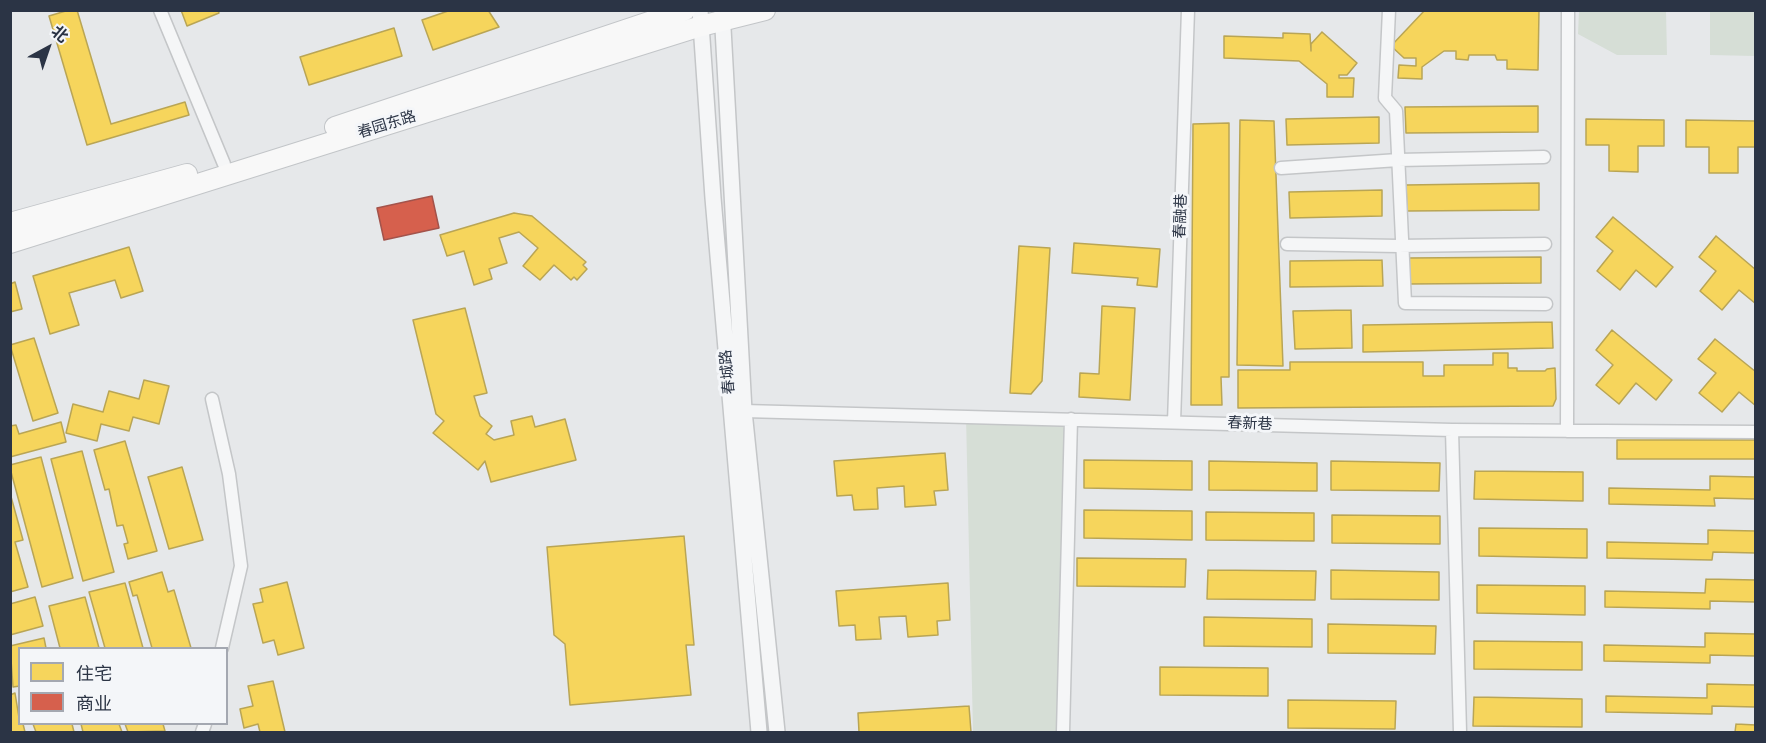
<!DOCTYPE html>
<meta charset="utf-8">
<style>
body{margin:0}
#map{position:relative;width:1766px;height:743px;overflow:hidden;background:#e6e8ea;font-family:Helvetica,"Noto Sans SC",sans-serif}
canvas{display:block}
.frame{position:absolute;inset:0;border:12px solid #2b3445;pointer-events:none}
.legend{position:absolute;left:18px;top:647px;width:210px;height:78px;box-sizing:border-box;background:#f4f6f9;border:2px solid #a4a8b1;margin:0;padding:8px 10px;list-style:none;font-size:18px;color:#2b3445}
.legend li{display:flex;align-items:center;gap:12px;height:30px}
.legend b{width:30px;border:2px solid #a4a8b1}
.north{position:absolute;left:18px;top:18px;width:60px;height:60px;-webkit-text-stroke:4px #f4f6f9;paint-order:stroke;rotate:40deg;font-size:16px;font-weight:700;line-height:24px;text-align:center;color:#2b3445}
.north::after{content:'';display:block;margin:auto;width:21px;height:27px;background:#2b3445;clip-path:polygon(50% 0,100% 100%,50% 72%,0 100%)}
</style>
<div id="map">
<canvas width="1766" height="743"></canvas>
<div class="frame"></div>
<ul class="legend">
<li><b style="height:16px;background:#f6d55c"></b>住宅</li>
<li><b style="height:16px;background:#d6604d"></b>商业</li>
</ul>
<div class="north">北</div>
</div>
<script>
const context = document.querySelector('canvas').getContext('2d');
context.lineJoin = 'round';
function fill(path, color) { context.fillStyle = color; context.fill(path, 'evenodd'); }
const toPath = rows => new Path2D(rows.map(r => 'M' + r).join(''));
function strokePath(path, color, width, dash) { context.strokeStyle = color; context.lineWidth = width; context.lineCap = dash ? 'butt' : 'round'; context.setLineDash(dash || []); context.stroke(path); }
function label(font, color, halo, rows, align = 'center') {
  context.font = font + ' Helvetica,"Noto Sans SC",sans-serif'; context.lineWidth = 6; context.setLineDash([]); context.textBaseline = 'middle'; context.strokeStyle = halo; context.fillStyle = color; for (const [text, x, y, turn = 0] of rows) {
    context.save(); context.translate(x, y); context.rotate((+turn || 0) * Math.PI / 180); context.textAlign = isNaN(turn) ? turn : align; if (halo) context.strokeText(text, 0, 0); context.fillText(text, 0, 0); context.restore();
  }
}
fill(toPath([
 [1579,11,1666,11,1667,55,1617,55,1578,34],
 [1710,11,1755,11,1755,56,1710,55],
 [966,416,1071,419,1063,732,973,732]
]), '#d6ded6');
const homes = toPath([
 [69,10,77,10,111,124,185,102,189,115,87,145,49,16,69,10],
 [181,10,218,10,219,13,187,26,181,10],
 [451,10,488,10,499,27,433,50,422,20,451,10],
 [1425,10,1539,10,1538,70,1507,69,1507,60,1497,60,1495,55,1469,55,1468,60,1456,59,1456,51,1444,51,1422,67,1422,79,1398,78,1399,65,1416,66,1416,58,1404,58,1391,46,1425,10],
 [394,28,402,56,309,85,300,57,394,28],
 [1322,32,1357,63,1347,75,1339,75,1339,78,1354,78,1353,97,1327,97,1327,84,1299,61,1224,58,1224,36,1283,38,1283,33,1310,34,1311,51,1311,44,1322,32],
 [1538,106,1538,132,1406,133,1405,107,1538,106],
 [1379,117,1379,143,1287,145,1286,119,1379,117],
 [1586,119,1664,120,1664,146,1638,146,1638,172,1609,171,1609,145,1586,145,1586,119],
 [1240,120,1274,121,1283,366,1237,365,1240,120],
 [1686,120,1756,121,1756,147,1738,147,1738,173,1709,173,1709,147,1686,147,1686,120],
 [1229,123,1229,377,1221,377,1222,405,1191,405,1193,124,1229,123],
 [1539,183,1539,210,1407,211,1406,185,1539,183],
 [1382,190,1382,216,1290,218,1289,192,1382,190],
 [514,213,532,216,586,262,583,265,587,269,577,280,574,277,571,280,554,265,540,280,523,266,538,248,519,232,499,238,507,263,489,269,492,279,474,285,464,251,447,256,440,235,514,213],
 [1613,217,1673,267,1656,287,1636,270,1620,290,1597,271,1613,251,1596,237,1613,217],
 [1716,236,1756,270,1756,304,1739,290,1722,310,1700,291,1716,271,1699,257,1716,236],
 [1074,243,1160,249,1157,287,1137,285,1138,278,1072,273,1074,243],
 [1019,246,1050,248,1042,381,1031,394,1010,393,1019,246],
 [129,247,143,291,121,298,115,280,69,293,79,325,50,334,33,276,129,247],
 [1541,257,1541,283,1408,284,1408,258,1541,257],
 [1382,260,1383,286,1290,287,1290,261,1382,260],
 [15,282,22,309,10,312,10,284,15,282],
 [1102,306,1135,308,1130,400,1079,397,1080,373,1099,374,1102,306],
 [465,308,487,393,474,396,480,416,492,426,486,434,494,440,514,435,511,421,532,416,535,427,565,419,576,460,491,482,485,461,478,470,433,433,444,421,436,414,413,320,465,308],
 [1351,310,1352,348,1295,349,1293,311,1351,310],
 [1552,322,1553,348,1363,352,1363,325,1552,322],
 [1612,330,1672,380,1656,400,1636,383,1619,404,1596,385,1613,365,1596,350,1612,330],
 [34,338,58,413,33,421,10,345,34,338],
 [1715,339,1756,372,1756,406,1739,392,1722,412,1699,393,1716,373,1698,359,1715,339],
 [1493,353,1508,353,1508,368,1517,368,1517,371,1545,371,1547,369,1555,368,1556,399,1553,406,1238,408,1238,370,1290,370,1290,362,1423,362,1423,376,1444,376,1444,365,1493,365,1493,353],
 [144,380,169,386,159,424,133,417,129,431,101,424,97,441,66,433,73,404,103,412,109,391,139,399,144,380],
 [61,422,66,442,10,457,10,426,16,425,19,434,61,422],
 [1617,440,1756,440,1756,459,1617,459,1617,440],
 [125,441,157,551,128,559,124,544,128,543,123,525,117,526,109,489,105,490,94,450,125,441],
 [82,451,114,572,83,581,51,459,82,451],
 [945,453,948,490,934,491,936,505,905,507,904,486,877,488,878,509,854,510,852,495,837,496,834,461,945,453],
 [41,457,73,578,42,587,10,468,10,465,41,457],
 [1084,460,1192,461,1192,490,1084,488,1084,460],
 [1209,461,1317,463,1317,491,1209,490,1209,461],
 [1331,461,1440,463,1439,491,1331,490,1331,461],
 [182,467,203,540,169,549,148,477,182,467],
 [1475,471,1583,472,1583,501,1474,499,1475,471],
 [1710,476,1756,477,1756,499,1714,498,1715,506,1609,504,1609,488,1710,490,1710,476],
 [10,493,23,540,15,542,28,587,10,592,10,493],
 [1084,510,1192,511,1192,540,1084,538,1084,510],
 [1206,512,1314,513,1314,541,1206,540,1206,512],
 [1332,515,1440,516,1440,544,1332,543,1332,515],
 [1479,528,1587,529,1587,558,1479,556,1479,528],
 [1708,530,1756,531,1756,553,1713,552,1712,560,1607,558,1607,542,1708,544,1708,530],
 [684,536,694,645,686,645,691,695,570,705,565,644,554,635,547,547,684,536],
 [1077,558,1186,559,1185,587,1077,586,1077,558],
 [1208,570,1316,571,1315,600,1207,599,1208,570],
 [1331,570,1439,572,1439,600,1331,599,1331,570],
 [162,572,168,592,174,590,191,648,152,648,137,595,133,596,129,582,162,572],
 [1706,579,1756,580,1756,602,1710,601,1710,609,1605,607,1605,591,1705,593,1706,579],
 [287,582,304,648,278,655,274,640,263,643,253,604,263,602,260,589,287,582],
 [125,583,143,648,105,648,89,592,125,583],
 [948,583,950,620,937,621,938,635,908,637,906,616,879,617,881,639,856,640,855,625,839,626,836,591,948,583],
 [1477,585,1585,586,1585,615,1477,613,1477,585],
 [35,597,43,626,10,635,10,604,35,597],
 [85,597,99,648,60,648,49,606,85,597],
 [1204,617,1312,619,1312,647,1204,646,1204,617],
 [1328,624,1436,626,1435,654,1328,653,1328,624],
 [1705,633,1756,634,1756,656,1710,655,1710,663,1604,661,1604,645,1705,647,1705,633],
 [44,638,46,648,20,648,20,686,13,687,10,646,44,638],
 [1474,641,1582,642,1582,670,1474,669,1474,641],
 [1160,667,1268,668,1268,696,1160,695,1160,667],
 [273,681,285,732,260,732,258,724,244,728,240,709,253,706,248,686,273,681],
 [1707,684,1756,685,1756,707,1712,706,1712,714,1606,712,1606,696,1707,698,1707,684],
 [15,693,20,724,23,724,25,732,10,732,10,695,15,693],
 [1474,697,1582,699,1582,727,1473,726,1474,697],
 [1288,700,1396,701,1395,729,1288,728,1288,700],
 [969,706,971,732,859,732,858,713,969,706],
 [33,724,72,724,74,732,36,732,33,724],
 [81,724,119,724,122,732,83,732,81,724],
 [125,724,163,724,165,731,128,732,125,724],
 [1736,724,1756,725,1756,732,1735,732,1736,724]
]);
fill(homes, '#f6d55c');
strokePath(homes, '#b9a555', 1.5);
const shops = toPath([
 [432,196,439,228,384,240,377,208,432,196]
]);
fill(shops, '#d6604d');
strokePath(shops, '#a3534b', 1.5);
const minor = toPath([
 [160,10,224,164],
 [1389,10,1385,98,1396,111,1405,303,1546,304],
 [1281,168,1398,160,1544,157],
 [1287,244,1398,246,1545,244],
 [212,399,229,474,241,566,222,648],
 [744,411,1452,430,1756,432],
 [1174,422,1188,10],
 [1452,430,1460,732],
 [1567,431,1568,10],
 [202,732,205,724],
 [1063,732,1071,419]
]);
const tertiary = toPath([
 [700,10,713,198,759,732],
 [722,10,744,411,777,732]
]);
const primary = toPath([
 [335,127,685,10],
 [10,223,187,174],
 [10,243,701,26,765,10]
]);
strokePath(minor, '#c4c6c8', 15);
strokePath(tertiary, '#c4c6c8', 18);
strokePath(primary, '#c2c5c8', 22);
strokePath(minor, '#f5f6f7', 12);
strokePath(tertiary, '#f5f6f7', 15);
strokePath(primary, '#f8f8f8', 20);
label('15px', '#2b3445', '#f4f6f9', [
 ["春园东路",387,125,-17],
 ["春融巷",1181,216,-88],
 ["春城路",728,372,-95],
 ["春新巷",1250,424,2]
]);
</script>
